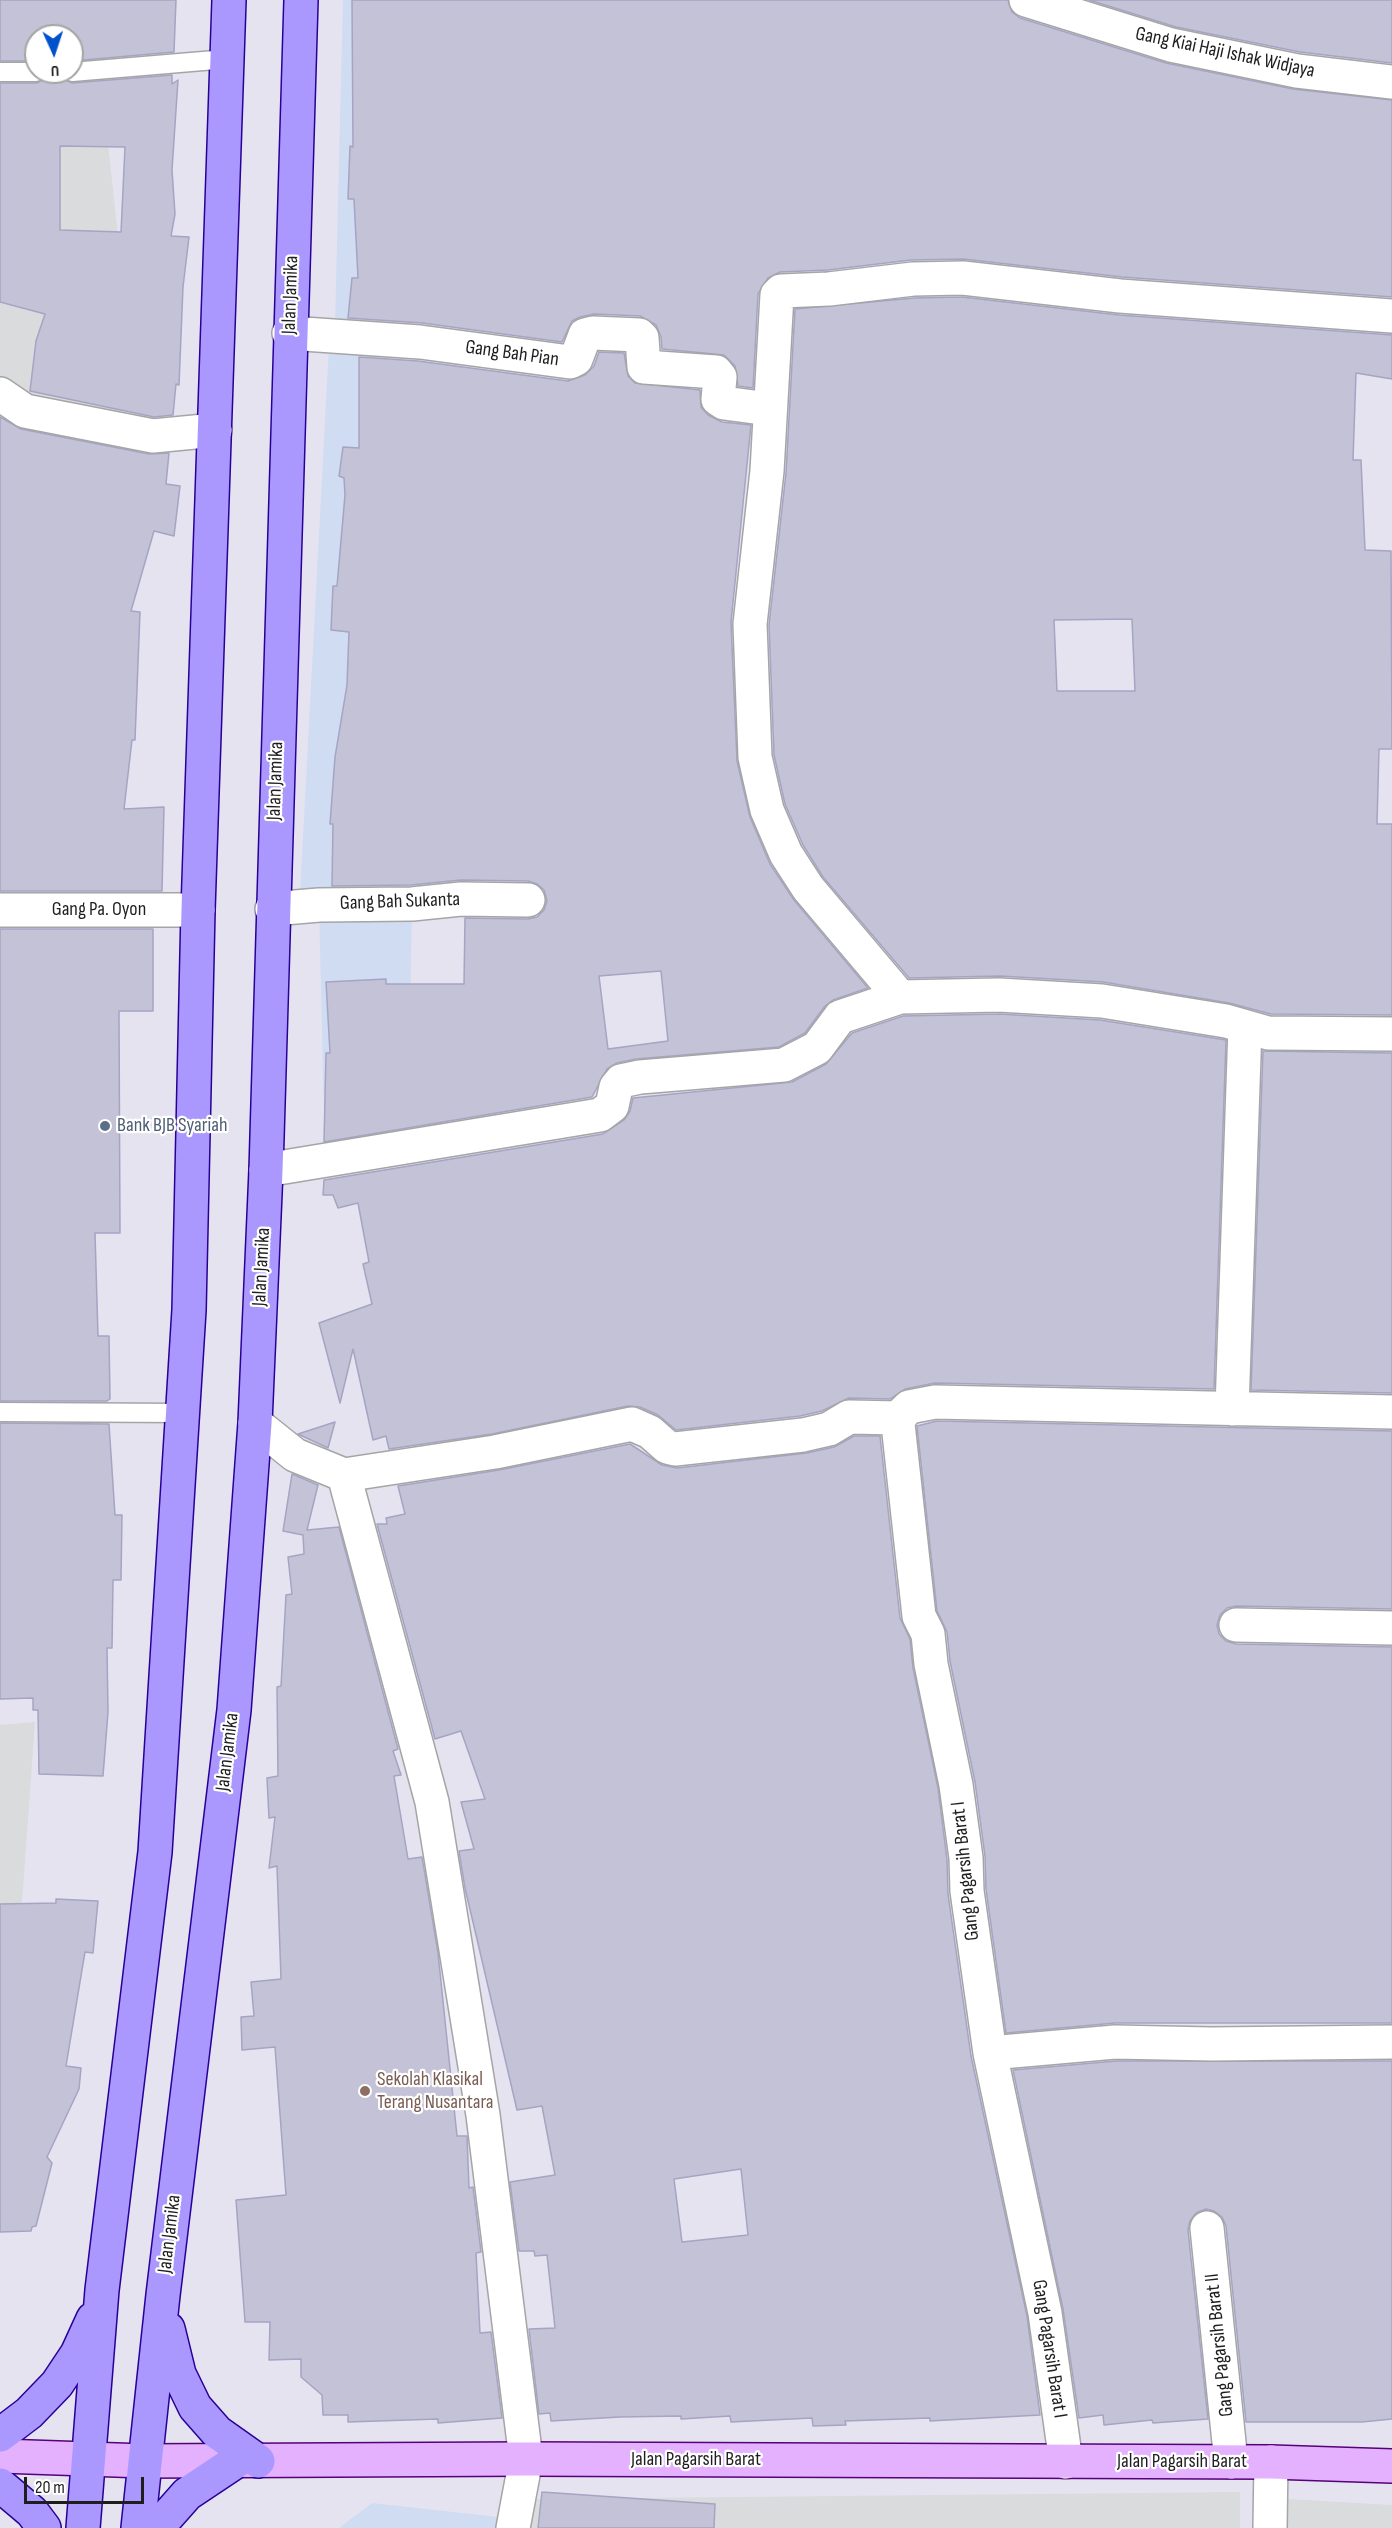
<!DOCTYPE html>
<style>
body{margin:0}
#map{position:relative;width:1392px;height:2528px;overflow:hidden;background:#e6e3f0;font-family:"Sofia Sans Condensed",sans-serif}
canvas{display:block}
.north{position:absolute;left:24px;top:24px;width:60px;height:60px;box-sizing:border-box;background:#fff;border:2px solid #a5a5a5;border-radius:50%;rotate:177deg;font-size:16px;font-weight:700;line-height:24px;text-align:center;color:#1e1e1e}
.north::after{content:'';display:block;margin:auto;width:21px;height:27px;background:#0051cb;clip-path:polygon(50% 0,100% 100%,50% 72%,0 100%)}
.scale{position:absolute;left:24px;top:2477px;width:120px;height:27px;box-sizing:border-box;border:3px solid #1e1e1e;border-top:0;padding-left:8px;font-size:18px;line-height:21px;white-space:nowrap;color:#1e1e1e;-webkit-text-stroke:4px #fff;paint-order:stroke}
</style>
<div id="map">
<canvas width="1392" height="2528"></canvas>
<div class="north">U</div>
<div class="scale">20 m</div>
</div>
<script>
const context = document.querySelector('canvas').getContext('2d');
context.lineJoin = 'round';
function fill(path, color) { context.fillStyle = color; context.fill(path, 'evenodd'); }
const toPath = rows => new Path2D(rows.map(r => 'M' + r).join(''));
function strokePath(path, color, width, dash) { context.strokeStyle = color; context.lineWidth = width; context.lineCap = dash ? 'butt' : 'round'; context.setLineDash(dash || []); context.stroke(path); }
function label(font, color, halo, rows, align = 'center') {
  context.font = font + ' "Sofia Sans Condensed",sans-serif'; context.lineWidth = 4.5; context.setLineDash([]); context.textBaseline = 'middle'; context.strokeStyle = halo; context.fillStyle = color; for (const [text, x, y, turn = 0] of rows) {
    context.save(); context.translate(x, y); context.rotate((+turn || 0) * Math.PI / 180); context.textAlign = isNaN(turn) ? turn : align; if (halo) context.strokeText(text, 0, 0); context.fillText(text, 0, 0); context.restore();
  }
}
fill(toPath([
 [0,0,89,0,102,87,123,283,121,419,31,431,0,803],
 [36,36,72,36,72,72,36,72],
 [35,1722,16,1985,0,1983,0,1725],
 [1240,2492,1240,2528,530,2528,535,2499],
 [1288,2499,1392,2505,1392,2528,1288,2528]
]), '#dadbdc');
fill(toPath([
 [343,0,400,0,411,235,395,324,335,324],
 [329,346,459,374,453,770,437,900,300,893],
 [412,904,409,1074,398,1148,325,1160,319,905],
 [372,2503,498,2517,497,2528,339,2528]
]), '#d0dcf2');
const building = toPath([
 [0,0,176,0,174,52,72,61,72,36,36,36,36,61,0,61,0,0],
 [352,0,1008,0,1012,12,1020,18,1166,63,1293,89,1392,100,1392,297,1122,277,963,259,911,260,828,270,780,272,768,278,758,294,753,388,738,386,735,366,724,355,662,349,661,337,656,325,640,316,594,314,580,317,572,321,562,342,422,323,348,318,352,278,358,278,354,199,348,199,350,146,353,147,352,0],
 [1089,0,1392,0,1392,63,1300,52,1176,27,1089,0],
 [47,72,61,72,63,79,72,83,172,75,172,84,178,80,172,170,175,214,171,236,189,237,183,287,179,385,176,384,173,415,154,417,30,391,36,341,45,314,0,302,0,83,37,83,45,78,47,72],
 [60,146,125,147,121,232,60,230,60,146],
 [962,297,1119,315,1392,335,1392,379,1356,373,1353,460,1361,460,1365,550,1391,551,1392,749,1379,749,1377,824,1392,824,1392,1015,1271,1014,1229,1003,1103,982,1000,976,909,978,823,877,803,845,785,804,774,755,769,625,786,473,795,309,914,298,962,297],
 [1132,619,1135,691,1057,691,1054,620,1132,619],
 [599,352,624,353,628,376,635,383,700,390,701,407,708,415,722,422,751,425,731,622,737,761,750,817,770,864,794,900,868,988,833,1000,825,1006,805,1033,779,1047,636,1059,617,1063,607,1069,592,1097,324,1142,326,1053,330,1053,326,982,386,979,386,984,464,984,465,918,528,919,537,917,544,910,547,901,544,890,537,884,528,881,461,880,411,885,332,886,333,824,330,824,335,757,347,685,349,632,331,630,333,586,337,586,345,495,344,478,339,476,343,447,359,448,359,357,418,361,568,381,585,375,594,366,599,352],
 [661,971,668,1041,608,1049,599,976,661,971],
 [0,417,21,429,149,454,169,453,166,484,180,486,174,536,154,531,131,611,140,612,135,740,132,740,124,809,164,807,162,891,0,891,0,417],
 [0,929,153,929,153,1011,119,1011,120,1233,95,1233,98,1336,109,1336,110,1399,107,1401,0,1401,0,929],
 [999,1014,1100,1020,1226,1040,1214,1389,935,1383,905,1389,890,1399,849,1398,822,1411,800,1416,676,1430,658,1415,640,1407,628,1406,492,1434,389,1449,386,1436,373,1440,353,1349,340,1403,319,1323,372,1304,363,1264,369,1262,358,1203,338,1208,333,1195,323,1195,324,1180,603,1134,624,1120,630,1111,633,1098,792,1082,826,1064,852,1033,903,1016,999,1014],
 [1263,1051,1392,1053,1392,1393,1251,1390,1263,1051],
 [937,1421,1392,1431,1392,1609,1236,1606,1227,1608,1220,1615,1217,1625,1219,1634,1226,1641,1236,1644,1392,1647,1392,2023,1115,2023,1006,2033,986,1889,985,1856,975,1782,950,1661,947,1632,937,1611,917,1426,937,1421],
 [335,1422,328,1448,298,1434,335,1422],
 [0,1423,109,1424,115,1515,122,1515,121,1580,113,1580,112,1648,107,1648,108,1712,103,1776,39,1774,38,1710,33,1710,33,1698,0,1699,0,1423],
 [854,1436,880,1436,900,1618,910,1639,913,1668,938,1788,947,1860,948,1894,971,2056,1027,2316,1040,2415,930,2421,930,2418,845,2421,846,2425,813,2426,812,2418,731,2422,730,2416,681,2419,681,2416,620,2417,551,2421,550,2413,539,2414,529,2329,555,2328,547,2255,535,2256,534,2251,519,2251,510,2182,555,2175,542,2106,517,2110,465,1888,459,1851,474,1849,461,1802,485,1799,461,1731,435,1739,377,1524,387,1524,386,1518,405,1514,398,1486,499,1470,630,1444,662,1465,677,1468,807,1453,834,1447,854,1436],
 [741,2169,748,2235,682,2242,674,2179,741,2169],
 [292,1474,318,1485,307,1530,339,1527,398,1749,393,1751,401,1775,394,1776,408,1859,422,1857,438,1953,457,2136,467,2136,469,2188,473,2187,481,2252,476,2253,480,2333,491,2332,502,2418,438,2423,438,2419,348,2422,348,2415,323,2415,322,2395,301,2377,301,2359,269,2360,270,2322,245,2322,236,2200,286,2195,275,2047,242,2050,241,2017,254,2016,251,1982,281,1979,277,1866,269,1868,275,1817,269,1818,267,1778,278,1776,277,1687,281,1686,286,1595,292,1594,288,1557,304,1554,303,1535,283,1531,292,1474],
 [56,1899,98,1901,93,1953,85,1952,66,2066,81,2068,79,2089,47,2157,52,2163,36,2226,32,2227,31,2231,0,2232,0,1904,56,1903,56,1899],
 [1116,2061,1392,2061,1392,2419,1362,2422,1246,2422,1226,2226,1222,2217,1214,2211,1206,2209,1196,2213,1190,2221,1188,2230,1208,2419,1153,2423,1152,2420,1104,2425,1103,2415,1079,2418,1063,2309,1013,2070,1116,2061],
 [542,2492,715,2504,714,2528,538,2528,542,2492]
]);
fill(building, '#c3c2d7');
strokePath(building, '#a5a4c3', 1.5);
const lane = toPath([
 [0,72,36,72],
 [72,72,227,59],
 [0,1412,183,1413]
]);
const street = toPath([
 [1026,0,1171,45,1297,71,1392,82],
 [1392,316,1120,296,963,278,913,279,829,289,781,291,777,295,767,471,750,624,755,757,767,810,786,854,808,888,900,997,999,995,1102,1001,1226,1021,1268,1033,1392,1034],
 [289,333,420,342,570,362,576,359,585,335,593,333,639,335,642,338,644,367,716,372,720,377,718,399,724,403,769,409],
 [0,394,25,411,153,436,215,430],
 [272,909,319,905,412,904,461,899,528,900],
 [0,910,198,910],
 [266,1170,600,1115,612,1106,616,1087,621,1081,640,1077,784,1065,817,1048,840,1017,900,997],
 [1232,1409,1245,1027],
 [255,1423,295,1455,344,1475,432,1802,483,2115,526,2459,513,2528],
 [344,1475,495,1452,632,1424,650,1432,667,1447,675,1449,803,1435,829,1429,849,1417,900,1418],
 [1236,1625,1392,1628],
 [990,2053,1115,2042,1212,2044,1392,2042],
 [1207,2228,1231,2462],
 [1066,2462,1045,2313,990,2053,967,1891,966,1858,956,1785,931,1664,928,1634,919,1616,898,1424,901,1415,909,1407,935,1402,1392,1412],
 [1270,2528,1271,2462]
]);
const secondary = toPath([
 [0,2456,145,2461,526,2459,1271,2462,1392,2466]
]);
const primary = toPath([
 [168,2329,179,2374,195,2407,217,2432,258,2461],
 [0,2435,29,2413,57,2384,77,2354,93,2319],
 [0,2485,32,2512,44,2528],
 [83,2528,102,2290,155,1852,189,1310,198,910,229,0],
 [138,2528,163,2295,234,1710,255,1423,266,1170,301,0],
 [157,2528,187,2494,238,2460]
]);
strokePath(lane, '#a5a5a5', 21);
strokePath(street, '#a5a5a5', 36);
strokePath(secondary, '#560079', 36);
strokePath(primary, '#290097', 36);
strokePath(lane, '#fff', 18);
strokePath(street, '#fff', 33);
strokePath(secondary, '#e4b1ff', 33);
strokePath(primary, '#aa98ff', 33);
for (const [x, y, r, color] of [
 [105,1126,6,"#5c6f8a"],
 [365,2091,6,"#8d6e63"]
]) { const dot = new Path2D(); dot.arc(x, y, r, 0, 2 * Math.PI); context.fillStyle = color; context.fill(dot); strokePath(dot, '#fff', 2); }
label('20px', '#1e1e1e', '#fff', [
 ["Gang Kiai Haji Ishak Widjaya",1225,53,12],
 ["Jalan Jamika",291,295,-88],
 ["Gang Bah Pian",512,354,8],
 ["Jalan Jamika",276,781,-88],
 ["Gang Bah Sukanta",400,902,-2],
 ["Gang Pa. Oyon",99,910],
 ["Jalan Jamika",262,1267,-87],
 ["Jalan Jamika",228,1752,-83],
 ["Gang Pagarsih Barat I",966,1871,-96],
 ["Jalan Jamika",170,2234,-83],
 ["Gang Pagarsih Barat II",1220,2345,-96],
 ["Gang Pagarsih Barat I",1049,2349,81],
 ["Jalan Pagarsih Barat",696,2460],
 ["Jalan Pagarsih Barat",1182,2462]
]);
label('20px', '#4e5e75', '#fff', [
 ["Bank BJB Syariah",117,1126]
], 'left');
label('20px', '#785e54', '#fff', [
 ["Sekolah Klasikal",377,2080],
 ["Terang Nusantara",377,2103]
], 'left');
</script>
